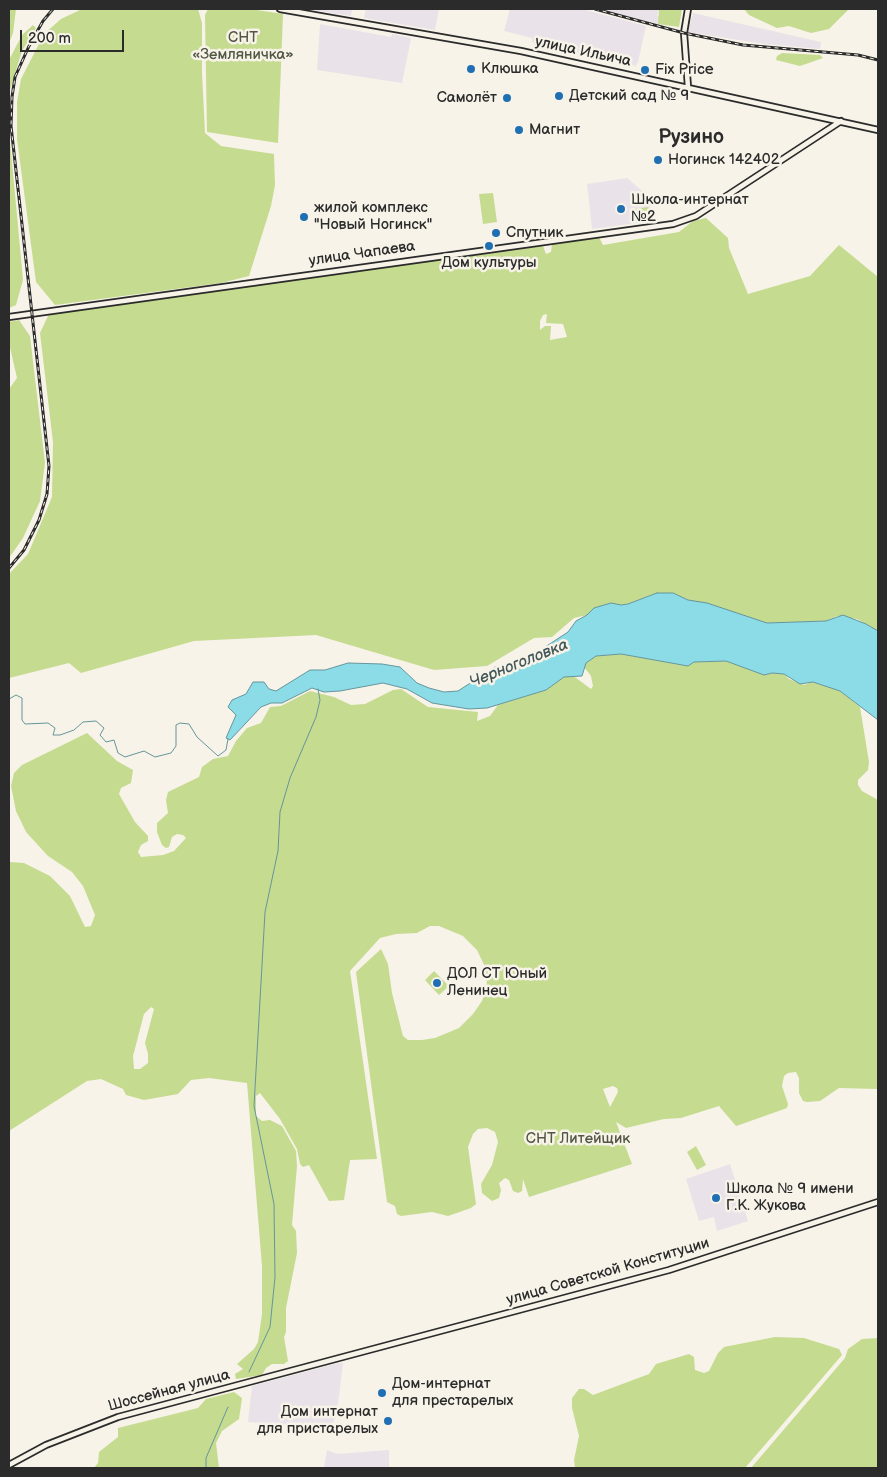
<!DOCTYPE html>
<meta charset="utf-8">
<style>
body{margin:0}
#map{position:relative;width:887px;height:1477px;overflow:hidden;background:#f7f3e8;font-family:"Balsamiq Sans",sans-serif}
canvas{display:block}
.frame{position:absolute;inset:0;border:10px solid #2b2b2b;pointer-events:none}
.scale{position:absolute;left:20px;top:30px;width:104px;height:22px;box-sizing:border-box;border:2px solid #2b2b2b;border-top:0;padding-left:6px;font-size:15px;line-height:18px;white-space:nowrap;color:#2b2b2b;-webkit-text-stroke:4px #f7f3e8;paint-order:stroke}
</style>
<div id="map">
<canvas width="887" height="1477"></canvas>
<div class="frame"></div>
<div class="scale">200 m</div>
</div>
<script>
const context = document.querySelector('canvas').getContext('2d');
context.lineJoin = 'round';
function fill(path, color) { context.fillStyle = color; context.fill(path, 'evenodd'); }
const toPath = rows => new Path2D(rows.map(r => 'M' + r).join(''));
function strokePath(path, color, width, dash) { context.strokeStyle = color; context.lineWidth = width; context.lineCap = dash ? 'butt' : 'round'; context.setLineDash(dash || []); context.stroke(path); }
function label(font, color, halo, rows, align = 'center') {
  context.font = font + ' "Balsamiq Sans",sans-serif'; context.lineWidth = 5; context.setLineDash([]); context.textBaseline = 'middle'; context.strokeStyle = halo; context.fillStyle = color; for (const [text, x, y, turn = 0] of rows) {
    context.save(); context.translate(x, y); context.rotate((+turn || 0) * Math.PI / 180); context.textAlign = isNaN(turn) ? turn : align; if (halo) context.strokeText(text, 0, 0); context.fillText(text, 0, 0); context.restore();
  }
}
fill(toPath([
 [305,9,352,9,351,16],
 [366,9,439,9,435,30,364,18],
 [510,9,582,9,646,26,638,62,636,66,532,42,532,38,504,31],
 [599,9,659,9,657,16,660,17,658,24],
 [693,13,821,42,820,49,764,44,688,32],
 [320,24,391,37,392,34,411,38,402,83,317,70],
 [627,178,649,197,653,221,592,229,587,184],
 [730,1164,748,1221,717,1231,714,1217,699,1221,686,1179],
 [338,1363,343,1363,340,1388,336,1417,330,1428,248,1422,252,1386],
 [327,1450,337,1454,389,1450,389,1468,324,1468]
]), '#eae2e9');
fill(toPath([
 [9,9,16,9,13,33,9,43],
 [82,9,198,9,202,23,202,73,205,133,221,146,274,154,275,185,271,206,249,276,221,283,55,305,36,282,17,139,17,102,21,79,44,34,61,19],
 [208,9,250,9,283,14,278,143,207,132,205,15],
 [659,9,682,9,679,27,658,24],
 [744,9,849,9,829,29,811,33,789,26,777,28,749,15],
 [33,25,36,28,22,51,9,93,9,60,22,35],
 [782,53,820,55,823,58,800,66,776,60,777,56],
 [9,130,23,280,16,305,9,308],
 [493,193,497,222,483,224,479,194],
 [648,207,650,217,632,220,630,210],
 [706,218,728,238,729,248,748,294,810,276,839,245,878,277,878,631,857,619,837,616,826,621,767,623,688,600,673,593,657,593,628,604,621,605,611,603,594,608,587,615,574,618,552,637,534,638,487,666,434,670,316,635,194,641,81,673,69,663,9,678,9,574,28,554,52,497,53,442,40,333,49,314,543,246,546,254,551,252,552,244,599,237,603,245,679,232,693,221],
 [547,314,546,323,563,324,567,337,550,340,551,326,545,326,540,330,540,321,543,315],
 [19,320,30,336,45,463,40,501,23,538,9,558,9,389,17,378,9,343,9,322],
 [621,654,688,666,694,662,726,661,764,675,772,673,784,674,789,679,804,685,812,682,822,685,840,691,860,707,869,762,868,770,858,780,858,785,862,791,878,800,878,1089,839,1088,820,1101,807,1102,803,1101,799,1093,799,1078,796,1072,788,1073,784,1076,782,1086,788,1104,787,1108,742,1124,736,1126,719,1106,681,1118,664,1119,626,1128,616,1122,632,1164,529,1197,523,1179,522,1191,518,1193,513,1191,509,1180,505,1178,499,1183,501,1190,499,1198,492,1201,482,1193,481,1184,492,1165,498,1142,495,1132,487,1128,478,1129,473,1134,468,1147,476,1204,471,1208,448,1216,432,1212,401,1216,397,1214,395,1206,387,1202,356,972,381,949,388,964,392,993,403,1036,408,1040,422,1040,435,1038,459,1028,473,1014,482,1001,487,987,486,969,477,950,463,936,439,926,430,926,417,933,396,934,380,938,350,971,377,1159,350,1160,344,1200,329,1201,309,1165,303,1167,300,1164,297,1149,280,1119,260,1093,256,1096,256,1116,262,1121,270,1120,282,1126,296,1151,297,1166,292,1225,296,1231,297,1253,286,1308,286,1332,284,1337,288,1361,284,1364,272,1364,266,1368,262,1375,236,1379,235,1374,243,1369,237,1364,254,1349,258,1342,262,1314,262,1266,247,1083,209,1078,191,1080,178,1094,144,1100,126,1095,123,1089,101,1079,87,1081,9,1131,9,862,24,863,50,876,70,896,85,927,91,926,95,915,83,886,72,872,48,856,26,832,16,811,11,786,14,773,22,765,87,733,117,761,133,770,131,783,121,788,119,794,135,822,148,836,148,841,141,845,138,852,141,857,163,855,174,851,186,838,183,835,177,834,172,837,169,847,166,848,162,845,157,832,157,823,168,813,166,800,168,792,199,777,202,767,213,759,228,756,236,741,247,728,261,723,270,707,281,706,310,691,334,697,351,705,365,704,393,690,401,689,428,707,478,712,477,721,490,716,498,705,546,690,564,677,572,675,591,689,593,686,591,676,584,667,586,663,596,656],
 [151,1007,154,1009,145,1043,148,1054,148,1063,140,1069,134,1069,133,1056,144,1014],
 [613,1086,617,1088,618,1092,610,1107,603,1089],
 [434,971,449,986,439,995,425,980],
 [696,1146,706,1165,697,1170,687,1152],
 [775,1337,804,1338,839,1349,842,1355,745,1468,575,1468,574,1460,579,1436,572,1408,572,1398,579,1389,584,1389,593,1395,649,1374,656,1364,689,1354,694,1357,695,1370,704,1373,709,1371,718,1353,724,1347],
 [878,1338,878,1468,751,1468,845,1358,848,1349,862,1339],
 [234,1392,242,1398,239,1419,222,1431,216,1443,219,1468,94,1468,98,1463,99,1452,118,1437,118,1428,198,1408,206,1399]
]), '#c5db90');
const water = toPath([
 [657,593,673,593,688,600,707,603,767,623,826,621,843,615,866,624,878,631,878,720,840,691,813,682,800,684,784,674,772,673,764,675,726,661,694,662,688,666,621,654,596,656,586,663,582,676,564,677,546,690,487,708,469,709,432,703,407,689,383,683,340,691,324,692,312,688,282,703,271,703,261,707,230,740,226,738,236,715,228,707,232,700,246,694,253,682,264,682,269,689,276,691,310,670,325,670,348,663,382,664,400,667,417,683,429,688,444,692,458,691,495,667,505,666,539,651,568,632,576,621,587,615,594,608,611,603,621,605,628,604,657,593]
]);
fill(water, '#8bdce7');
strokePath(water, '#65959c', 1);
strokePath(toPath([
 [9,699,16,695,22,698,22,720,25,724,48,723,55,728,53,735,60,735,74,730,83,722,96,721,104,728,100,735,106,742,114,740,118,753,125,757,144,751,155,757,171,753,176,746,176,725,180,723,189,724,197,737,218,756,226,750,228,739],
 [249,1372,270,1327,275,1277,274,1204,254,1106,265,912,278,851,280,812,290,778,316,717,320,700,318,689],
 [206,1468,206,1458,228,1407]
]), '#65959c', 1);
const secondary = toPath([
 [280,9,521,51,878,130],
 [688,9,684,33,688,87],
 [9,317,673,224,696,216,841,121],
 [9,1465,46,1445,118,1417,669,1270,878,1202]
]);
strokePath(secondary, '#2b2b2b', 8);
strokePath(secondary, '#f7f3e8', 4.5);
const rail = toPath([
 [595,9,684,33,743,45,858,55,878,60],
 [9,568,24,550,39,520,47,494,49,466,11,126,12,97,15,77,29,46,43,21,53,9]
]);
strokePath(rail, '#2b2b2b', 3);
strokePath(rail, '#f7f3e8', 1, [4]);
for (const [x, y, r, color] of [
 [471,69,5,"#1f6fb2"],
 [645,70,5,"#1f6fb2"],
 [559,96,5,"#1f6fb2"],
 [507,98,5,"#1f6fb2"],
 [519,130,5,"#1f6fb2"],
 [658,160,5,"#1f6fb2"],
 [621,209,5,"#1f6fb2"],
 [304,217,5,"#1f6fb2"],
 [496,233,5,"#1f6fb2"],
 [489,246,5,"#1f6fb2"],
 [437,983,5,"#1f6fb2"],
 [716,1198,5,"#1f6fb2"],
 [382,1393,5,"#1f6fb2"],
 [388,1421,5,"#1f6fb2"]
]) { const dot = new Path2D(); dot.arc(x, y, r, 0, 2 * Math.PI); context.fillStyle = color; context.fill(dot); strokePath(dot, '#f7f3e8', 2); }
label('15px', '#525744', '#f7f3e8', [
 ["СНТ",243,38],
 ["«Земляничка»",243,55],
 ["СНТ Литейщик",578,1139]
]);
label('15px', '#2b2b2b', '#f7f3e8', [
 ["улица Ильича",583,52,12],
 ["улица Чапаева",362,254,-8],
 ["улица Советской Конституции",608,1272,-16],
 ["Шоссейная улица",169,1391,-15]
]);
label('15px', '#2b2b2b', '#f7f3e8', [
 ["Клюшка",481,69],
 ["Fix Price",655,70],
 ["Детский сад № 9",569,96],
 ["Самолёт",497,98,"right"],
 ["Магнит",529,130],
 ["Ногинск 142402",668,160],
 ["Школа-интернат",631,200],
 ["№2",631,217],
 ["жилой комплекс",314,208],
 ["\"Новый Ногинск\"",314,225],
 ["Спутник",506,233],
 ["Дом культуры",489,263,"center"],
 ["ДОЛ СТ Юный",447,974],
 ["Ленинец",447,991],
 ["Школа № 9 имени",726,1189],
 ["Г.К. Жукова",726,1206],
 ["Дом-интернат",392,1384],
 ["для престарелых",392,1401],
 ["Дом интернат",378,1412,"right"],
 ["для пристарелых",378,1429,"right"]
], 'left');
label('italic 16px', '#43575a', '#f7f3e8', [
 ["Черноголовка",519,664,-22]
]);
label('bold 20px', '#2b2b2b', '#f7f3e8', [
 ["Рузино",691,138]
]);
</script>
